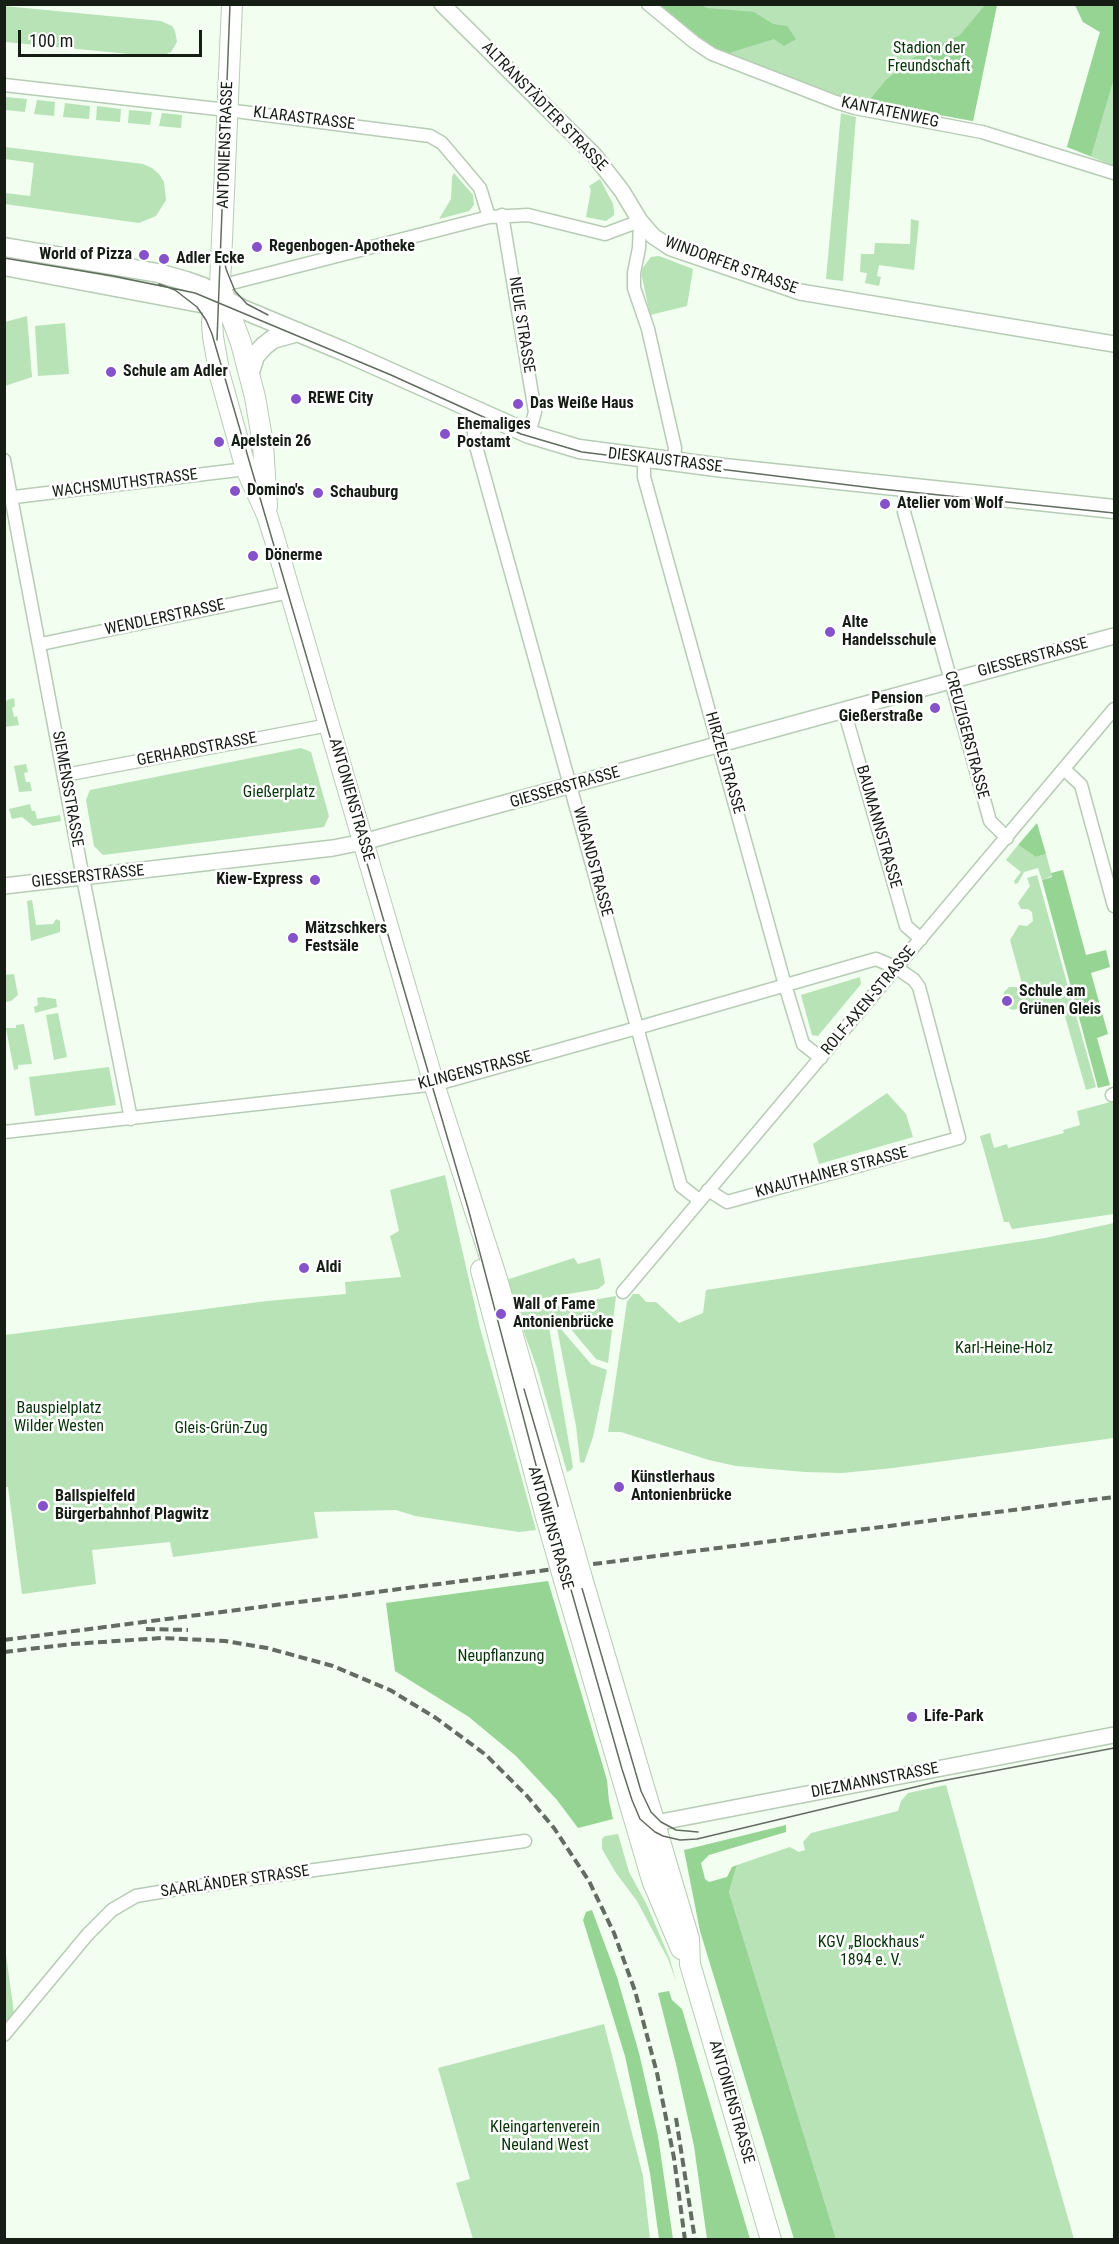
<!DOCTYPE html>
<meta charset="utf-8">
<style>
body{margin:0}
#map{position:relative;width:1119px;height:2244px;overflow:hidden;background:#f1fef0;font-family:"Roboto Condensed",sans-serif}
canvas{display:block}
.frame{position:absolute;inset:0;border:6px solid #151d15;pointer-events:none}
.scale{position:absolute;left:18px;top:30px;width:184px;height:27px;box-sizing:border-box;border:3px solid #151d15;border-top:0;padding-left:8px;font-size:18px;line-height:21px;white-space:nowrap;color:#151d15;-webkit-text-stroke:4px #fff;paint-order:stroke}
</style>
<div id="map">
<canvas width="1119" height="2244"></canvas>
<div class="frame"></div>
<div class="scale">100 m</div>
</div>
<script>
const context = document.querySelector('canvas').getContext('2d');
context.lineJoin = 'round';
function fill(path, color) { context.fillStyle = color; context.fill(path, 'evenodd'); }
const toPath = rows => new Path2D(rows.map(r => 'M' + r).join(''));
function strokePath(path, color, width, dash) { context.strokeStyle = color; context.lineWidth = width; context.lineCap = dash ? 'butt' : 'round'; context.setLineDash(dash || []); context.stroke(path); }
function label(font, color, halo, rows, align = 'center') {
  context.font = font + ' "Roboto Condensed",sans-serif'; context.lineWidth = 5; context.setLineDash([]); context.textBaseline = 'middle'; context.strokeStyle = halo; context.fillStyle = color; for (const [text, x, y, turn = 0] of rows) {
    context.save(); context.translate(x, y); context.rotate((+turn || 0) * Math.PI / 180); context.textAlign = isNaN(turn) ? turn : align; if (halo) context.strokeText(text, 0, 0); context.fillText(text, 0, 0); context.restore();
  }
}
fill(toPath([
 [656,5,997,5,973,121,840,96,712,47],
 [1075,5,1114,5,1114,166,1067,147,1100,32,1083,22],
 [4,6,161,21,172,26,175,31,177,42,171,52,160,57,5,42],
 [5,97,27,99,25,112,5,110],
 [37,100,55,102,54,116,34,114],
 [65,103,90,106,89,119,63,117],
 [97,106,121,109,120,122,96,120],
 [129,110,152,112,150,125,128,123],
 [162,113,182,115,181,128,159,126],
 [841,113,856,117,843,281,826,279],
 [5,147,143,164,152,168,159,174,164,182,166,200,156,216,139,223,5,204,5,193,30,196,34,163,5,159],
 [454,173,473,195,474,205,469,211,439,219,451,199,452,177],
 [600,179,613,204,614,210,614,215,606,221,586,217,591,190,589,186],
 [911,219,919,221,914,270,879,265,877,276,881,277,879,286,865,283,867,273,860,272,861,254,874,254,875,243,910,244],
 [659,256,693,269,687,306,650,315,642,277,642,269,651,257],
 [27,316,32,377,5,386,5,322],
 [65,323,69,374,38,376,35,326],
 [14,698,15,706,12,708,14,717,17,716,19,725,5,727,5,703,7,700],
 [301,748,311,752,329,816,324,827,103,855,94,846,86,800,90,790],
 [26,764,28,772,24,773,26,782,30,782,32,791,19,792,14,766],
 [30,804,32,811,35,811,37,819,60,815,61,821,33,826,22,817,12,819,9,809],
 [1018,845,1036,857,1046,854,1052,876,1042,880,1038,868,1024,872,1018,883,1015,884,1014,881,1021,872,1006,860],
 [1037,875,1096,1087,1086,1090,1064,1013,1029,1008,1026,999,1020,1008,1013,1010,1006,1007,1002,1000,1004,992,1009,987,1017,987,1024,991,1010,940,1019,925,1027,926,1033,921,1032,912,1028,909,1021,909,1018,903,1030,886,1027,878],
 [32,900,36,925,53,924,56,919,60,921,60,932,31,941,27,901],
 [4,973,5,975,14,974,18,995,11,1001,5,1002],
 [860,977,861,984,818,1036,812,1035,801,995],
 [42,997,56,999,57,1007,35,1013,34,1007,38,1005,37,998],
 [58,1013,67,1057,54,1060,46,1015],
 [24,1024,32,1064,18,1065,18,1069,14,1070,6,1028,16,1028,16,1025],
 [109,1067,116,1105,35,1116,29,1077],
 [887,1093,906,1114,913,1137,819,1164,813,1144],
 [1114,1101,1114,1214,1012,1229,1009,1222,1004,1222,980,1136,990,1133,994,1148,1007,1144,1008,1148,1064,1133,1063,1130,1080,1125,1077,1111],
 [445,1175,480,1328,536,1530,519,1532,415,1516,396,1510,314,1512,318,1538,173,1557,170,1542,92,1550,96,1584,22,1594,8,1487,5,1487,5,1335,267,1301,346,1294,345,1282,401,1277,390,1236,399,1231,390,1190],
 [1114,1223,1114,1438,893,1468,842,1473,805,1472,736,1466,709,1460,621,1432,608,1432,627,1302,633,1294,639,1294,646,1302,656,1302,679,1323,703,1313,706,1290,1045,1238],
 [574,1258,578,1264,600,1258,605,1283,602,1286,598,1289,513,1303,506,1280],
 [616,1296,608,1363,596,1359,564,1321,558,1320,549,1327,573,1467,571,1470,567,1472,537,1368,517,1313],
 [557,1328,560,1328,591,1364,607,1370,593,1437,584,1463,580,1462,576,1426],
 [946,1785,1010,2016,1074,2239,836,2239,729,1892,737,1865,790,1847,799,1852,805,1850,803,1842,811,1833,898,1811,901,1801,908,1793],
 [618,1834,629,1872,646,1903,670,1959,676,1981,668,1959,637,1901,616,1873,602,1849,602,1839,605,1836],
 [4,1940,14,2013,5,2024,4,2024],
 [604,2024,643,2176,650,2239,473,2239,456,2183,470,2179,438,2068]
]), '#b8e3b6');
fill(toPath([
 [986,4,997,5,973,121,868,102,886,80,913,58,960,35],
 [656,5,701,5,707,8,754,12,773,24,787,26,796,39,784,46,774,39,729,53,712,47],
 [1075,5,1114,5,1114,78,1091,156,1067,147,1100,32,1083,22],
 [1037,823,1046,854,1036,857,1018,845],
 [1063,870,1086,955,1106,950,1110,967,1091,973,1108,1034,1097,1038,1110,1085,1098,1088,1042,880,1052,877,1051,873],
 [548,1581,607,1780,609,1801,613,1819,578,1828,557,1800,516,1756,469,1717,395,1671,386,1603],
 [786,1825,786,1832,709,1855,701,1863,705,1879,709,1882,727,1877,732,1867,737,1865,729,1892,836,2239,794,2239,700,1931,684,1850],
 [592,1910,617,1977,639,2053,658,2136,673,2239,659,2239,650,2173,625,2056,583,1920,586,1912],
 [669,1991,672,2000,682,2009,750,2239,707,2239,694,2146,676,2064,658,1993]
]), '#95d493');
const minor = toPath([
 [648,4,694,42,712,54,836,102,855,108,982,132,1114,173],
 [4,85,227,110,430,136,442,143,480,188,489,217],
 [502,215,535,412,529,434],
 [220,286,489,217,528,215,605,234,640,221,639,248,634,273,634,288,648,329,675,448,674,462],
 [483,412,474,432,474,439,681,1186,699,1200],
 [644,458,644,477,785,985,803,1044,821,1058],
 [4,460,83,878,131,1119],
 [905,488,904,512,990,821,1007,838],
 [6,498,246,469],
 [41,644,290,592],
 [844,710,906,926,921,939],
 [1064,769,1081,785,1114,906],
 [65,775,329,725],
 [1112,1095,1114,1094],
 [4,1132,437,1084,637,1028,876,959,897,968,914,980,919,987,959,1138,727,1202,708,1190],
 [623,1292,1114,709],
 [4,2035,88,1934,112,1910,136,1896,177,1889,525,1841]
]);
const tertiary = toPath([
 [442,4,594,155,622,191,640,221,653,236,671,248,800,292,1114,344],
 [4,886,333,848,363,842,1114,636],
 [645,1825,1114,1735]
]);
const secondary = toPath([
 [4,247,158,273,186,281,203,287,242,309,343,351,529,434,579,449,724,468,1114,509],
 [4,266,227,308],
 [249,375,255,356,264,346,273,339,298,332]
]);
const primary = toPath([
 [232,4,220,286,214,306,212,322,213,337,220,376,246,469,267,515,274,537,434,1084,497,1279,564,1515],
 [220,286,241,343,255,397,263,444,267,507],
 [481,1270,546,1517],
 [582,1578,689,1939,690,1964,771,2240],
 [564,1580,652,1880,681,1949]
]);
strokePath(minor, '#b7ccb5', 15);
strokePath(tertiary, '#b7ccb5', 18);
strokePath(secondary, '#b7ccb5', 21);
strokePath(primary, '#b7ccb5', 22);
strokePath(minor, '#fff', 12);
strokePath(tertiary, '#fff', 15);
strokePath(secondary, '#fff', 18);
strokePath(primary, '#fff', 20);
strokePath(toPath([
 [224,257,226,269,235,291,247,304,268,315],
 [4,258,113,276,195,293,391,375,521,434,582,452,881,489,1114,513],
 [159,284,175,290,197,307,206,320,212,334,468,1208,541,1484,622,1769,632,1800,640,1819,655,1832,663,1836,680,1840,697,1839,936,1782,1114,1748],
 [217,340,230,4],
 [524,1389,641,1791,651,1812,661,1822,676,1830,698,1832]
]), '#626c61', 1.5);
strokePath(toPath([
 [146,1629,188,1630],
 [4,1640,1114,1497],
 [4,1652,72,1644,162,1638,225,1641,267,1648,333,1666,390,1690,436,1718,486,1755,527,1796,554,1828,589,1881,614,1933,635,1991,657,2073,674,2158,685,2240],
 [676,2118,695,2240]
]), '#626c61', 4, [9, 4.5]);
const primaryBridge = toPath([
 [564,1515,582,1578],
 [546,1517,564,1580]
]);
strokePath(primaryBridge, '#b7ccb5', 22, []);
strokePath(primaryBridge, '#fff', 20);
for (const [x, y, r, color] of [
 [257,247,6,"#8552ca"],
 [144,255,6,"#8552ca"],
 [164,259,6,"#8552ca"],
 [111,372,6,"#8552ca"],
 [296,399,6,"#8552ca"],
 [518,404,6,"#8552ca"],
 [445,434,6,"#8552ca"],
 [219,442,6,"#8552ca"],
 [235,491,6,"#8552ca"],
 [318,493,6,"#8552ca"],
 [885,504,6,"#8552ca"],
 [253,556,6,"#8552ca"],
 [830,632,6,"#8552ca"],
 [935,708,6,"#8552ca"],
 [315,880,6,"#8552ca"],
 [293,938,6,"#8552ca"],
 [1007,1001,6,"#8552ca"],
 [304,1268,6,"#8552ca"],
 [501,1314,6,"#8552ca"],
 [619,1487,6,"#8552ca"],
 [43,1506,6,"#8552ca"],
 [912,1717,6,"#8552ca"]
]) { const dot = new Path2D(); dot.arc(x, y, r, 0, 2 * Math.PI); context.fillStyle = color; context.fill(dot); strokePath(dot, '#fff', 2); }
label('16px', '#053308', '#fff', [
 ["Stadion der",929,49],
 ["Freundschaft",929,67],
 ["Gießerplatz",279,793],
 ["Karl-Heine-Holz",1004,1349],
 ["Bauspielplatz",59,1409],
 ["Wilder Westen",59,1427],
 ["Gleis-Grün-Zug",221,1429],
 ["Neupflanzung",501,1657],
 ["KGV „Blockhaus“",871,1943],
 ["1894 e. V.",871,1961],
 ["Kleingartenverein",545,2128],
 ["Neuland West",545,2146]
]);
label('16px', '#151d15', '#fff', [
 ["ALTRANSTÄDTER STRASSE",544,107,46],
 ["KANTATENWEG",890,113,12],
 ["KLARASTRASSE",304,119,7],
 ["ANTONIENSTRASSE",226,145,-88],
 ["WINDORFER STRASSE",731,266,20],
 ["NEUE STRASSE",521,325,81],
 ["DIESKAUSTRASSE",665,461,7],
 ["WACHSMUTHSTRASSE",125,484,-7],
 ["WENDLERSTRASSE",165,618,-12],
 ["GIESSERSTRASSE",1033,658,-15],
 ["CREUZIGERSTRASSE",966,735,75],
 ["GERHARDSTRASSE",197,750,-11],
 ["HIRZELSTRASSE",724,763,74],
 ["GIESSERSTRASSE",565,788,-16],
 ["SIEMENSSTRASSE",67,789,80],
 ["ANTONIENSTRASSE",351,800,74],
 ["BAUMANNSTRASSE",878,827,74],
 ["WIGANDSTRASSE",592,862,75],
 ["GIESSERSTRASSE",88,877,-6],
 ["ROLF-AXEN-STRASSE",869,1001,-50],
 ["KLINGENSTRASSE",475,1071,-14],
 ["KNAUTHAINER STRASSE",832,1173,-15],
 ["ANTONIENSTRASSE",550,1528,74],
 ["DIEZMANNSTRASSE",875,1781,-11],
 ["SAARLÄNDER STRASSE",235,1882,-8],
 ["ANTONIENSTRASSE",731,2102,74]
]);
label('bold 16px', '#151d15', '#fff', [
 ["Regenbogen-Apotheke",269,247],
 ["World of Pizza",132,255,"right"],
 ["Adler Ecke",176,259],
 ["Schule am Adler",123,372],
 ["REWE City",308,399],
 ["Das Weiße Haus",530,404],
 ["Ehemaliges",457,425],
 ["Postamt",457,443],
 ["Apelstein 26",231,442],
 ["Domino's",247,491],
 ["Schauburg",330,493],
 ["Atelier vom Wolf",897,504],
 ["Dönerme",265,556],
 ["Alte",842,623],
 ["Handelsschule",842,641],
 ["Pension",923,699,"right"],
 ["Gießerstraße",923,717,"right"],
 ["Kiew-Express",303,880,"right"],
 ["Mätzschkers",305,929],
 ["Festsäle",305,947],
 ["Schule am",1019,992],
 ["Grünen Gleis",1019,1010],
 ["Aldi",316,1268],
 ["Wall of Fame",513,1305],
 ["Antonienbrücke",513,1323],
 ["Künstlerhaus",631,1478],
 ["Antonienbrücke",631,1496],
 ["Ballspielfeld",55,1497],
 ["Bürgerbahnhof Plagwitz",55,1515],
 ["Life-Park",924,1717]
], 'left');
</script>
